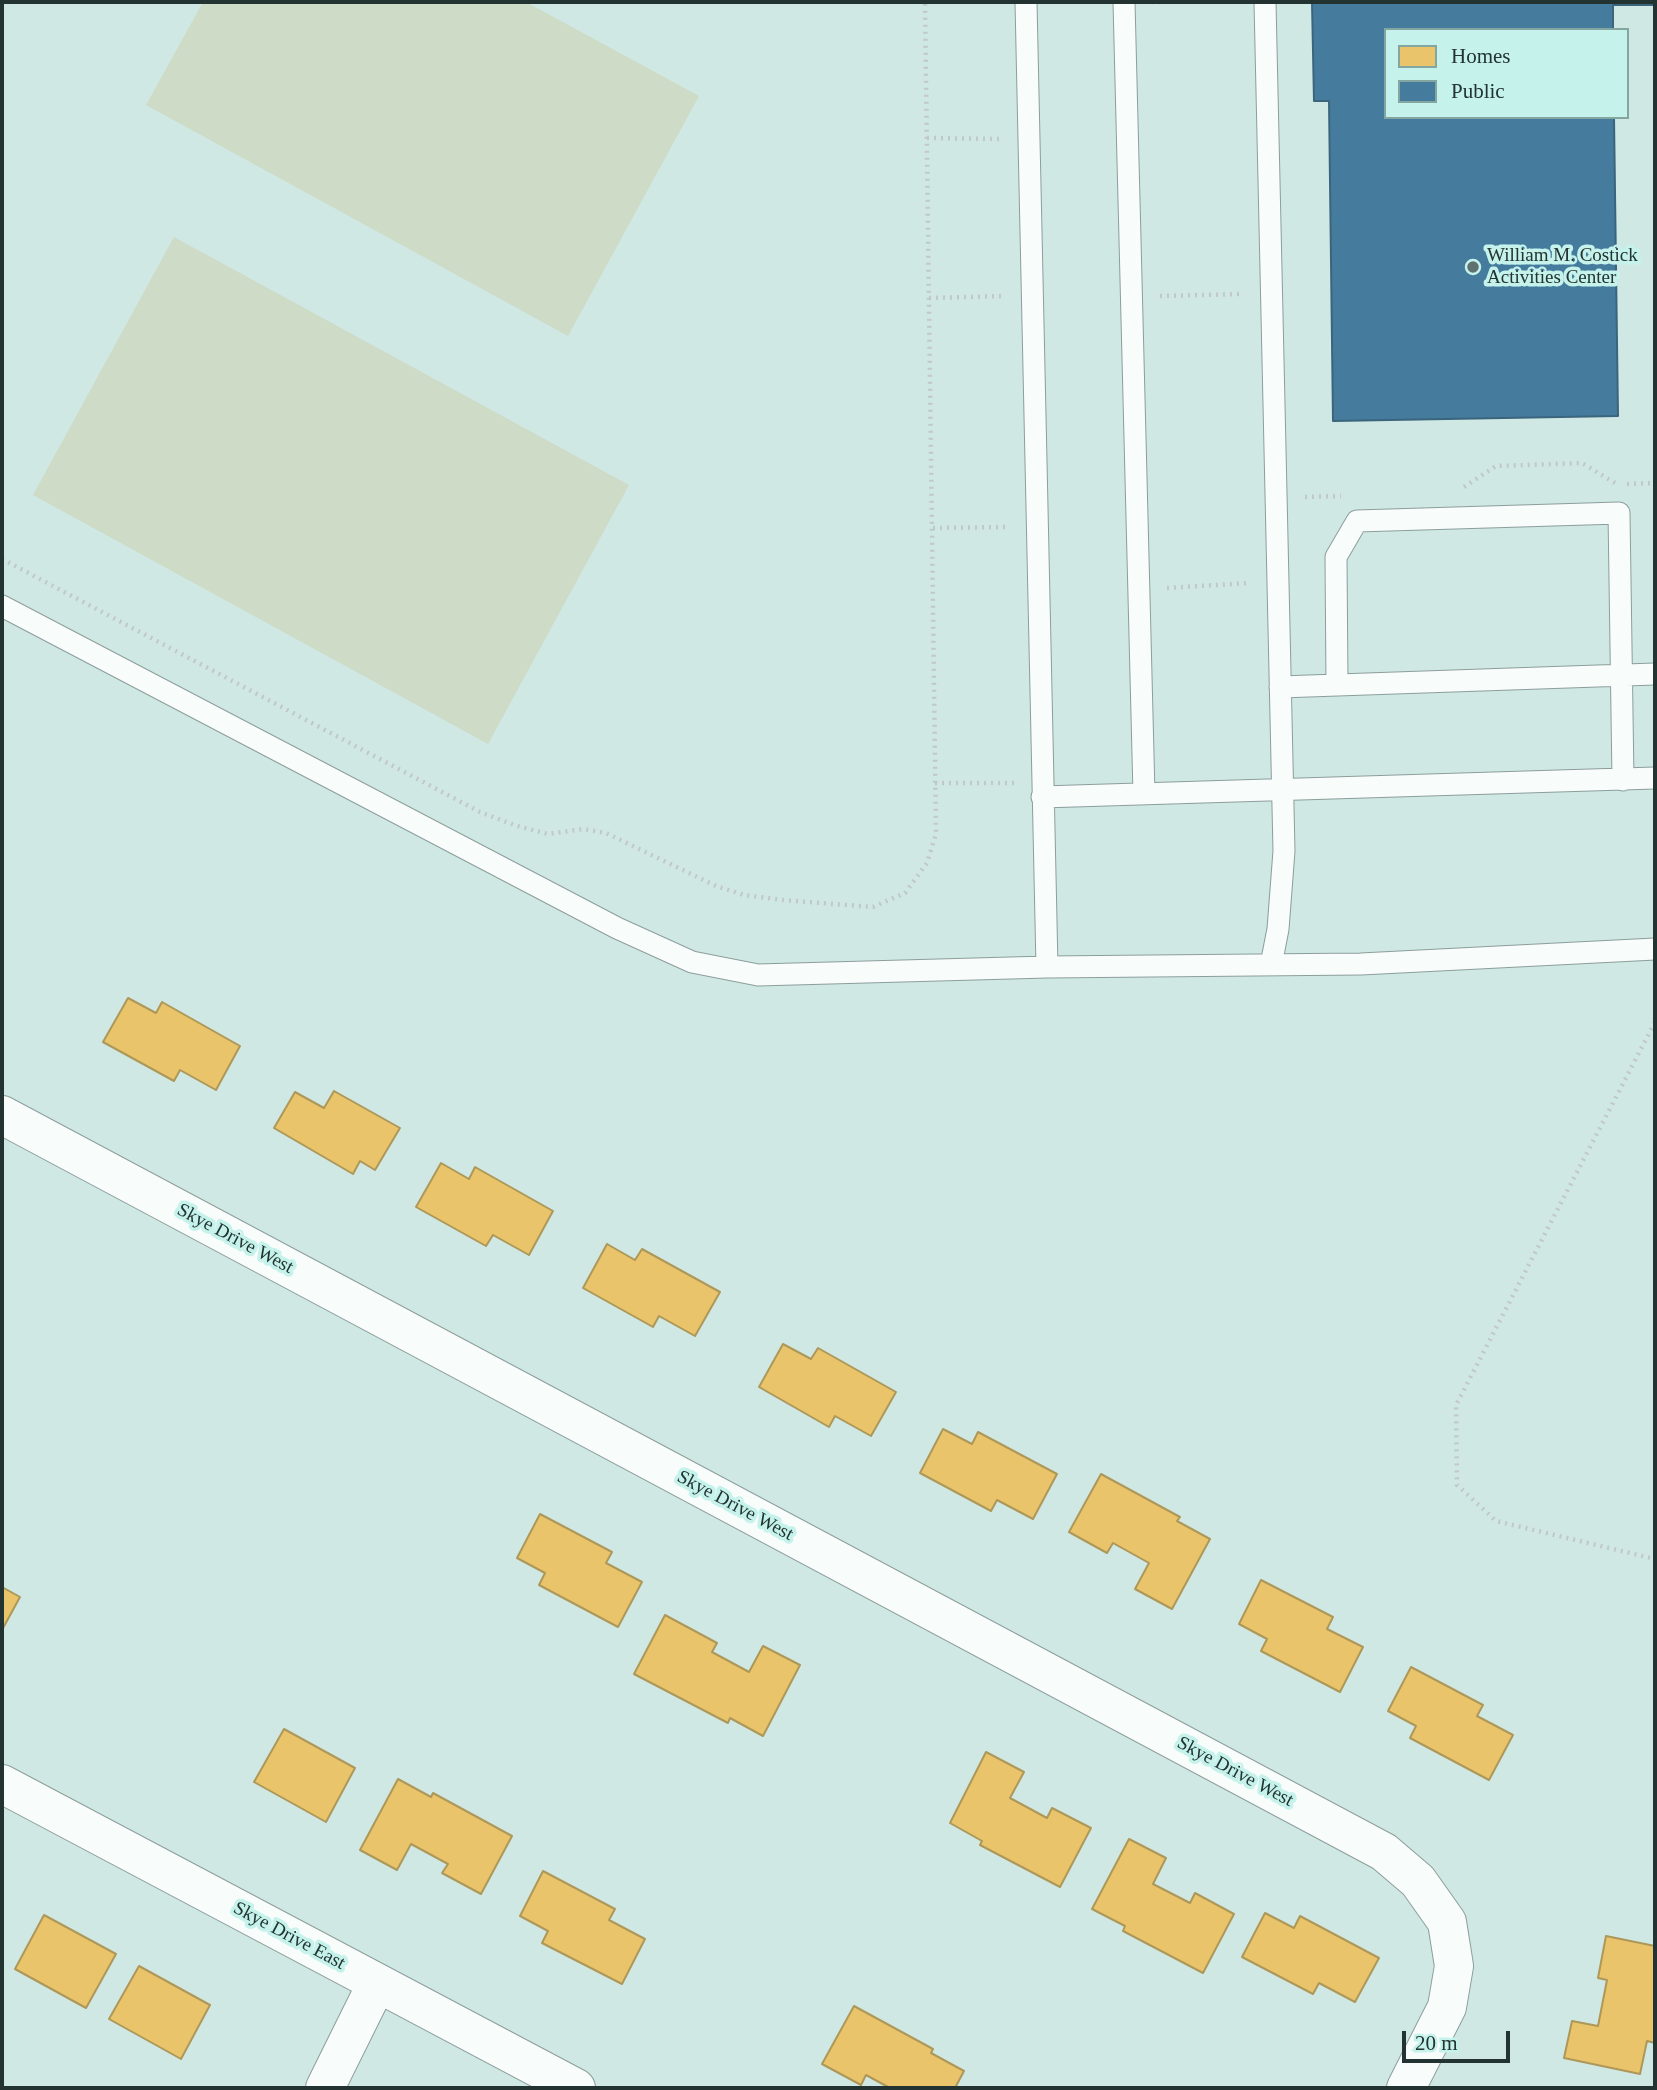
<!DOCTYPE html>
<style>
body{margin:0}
#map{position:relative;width:1657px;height:2090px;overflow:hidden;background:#d0e8e4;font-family:"Times New Roman",serif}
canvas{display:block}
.frame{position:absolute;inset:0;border:4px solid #223331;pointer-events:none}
.legend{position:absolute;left:1384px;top:28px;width:245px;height:91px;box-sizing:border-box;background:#c5f2eb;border:2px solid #84a6a1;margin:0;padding:9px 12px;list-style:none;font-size:21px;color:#223331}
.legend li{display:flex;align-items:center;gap:14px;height:35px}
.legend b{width:35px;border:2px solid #84a6a1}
.scale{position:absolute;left:1402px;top:2031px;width:108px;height:32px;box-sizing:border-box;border:4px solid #223331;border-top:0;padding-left:9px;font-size:21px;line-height:24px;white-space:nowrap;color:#223331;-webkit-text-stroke:5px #c5f2eb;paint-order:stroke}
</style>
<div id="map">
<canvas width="1657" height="2090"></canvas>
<div class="frame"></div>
<ul class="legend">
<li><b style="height:19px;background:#e9c46a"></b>Homes</li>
<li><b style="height:19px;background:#457b9d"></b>Public</li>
</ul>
<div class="scale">20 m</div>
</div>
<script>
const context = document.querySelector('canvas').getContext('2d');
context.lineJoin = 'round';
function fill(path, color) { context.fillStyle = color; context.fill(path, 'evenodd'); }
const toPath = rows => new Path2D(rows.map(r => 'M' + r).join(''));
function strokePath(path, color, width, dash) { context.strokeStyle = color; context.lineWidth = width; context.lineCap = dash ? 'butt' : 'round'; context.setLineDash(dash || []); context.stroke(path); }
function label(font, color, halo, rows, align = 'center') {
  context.font = font + ' "Times New Roman",serif'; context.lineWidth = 7; context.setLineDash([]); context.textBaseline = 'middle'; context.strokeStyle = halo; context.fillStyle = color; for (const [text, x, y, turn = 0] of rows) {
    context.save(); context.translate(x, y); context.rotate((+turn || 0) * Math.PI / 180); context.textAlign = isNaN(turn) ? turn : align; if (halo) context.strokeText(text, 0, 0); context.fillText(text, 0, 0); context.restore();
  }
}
fill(toPath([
 [203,2,526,2,699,96,568,336,146,105],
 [174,237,629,485,488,744,33,495]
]), '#cddbc7');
const homes = toPath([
 [128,998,156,1013,162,1002,240,1046,216,1090,180,1070,174,1081,103,1042,128,998],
 [334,1091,400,1128,375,1170,360,1161,353,1174,274,1128,295,1092,324,1108,334,1091],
 [441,1163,469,1179,475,1167,553,1211,529,1255,493,1235,486,1246,416,1207,441,1163],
 [607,1244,635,1260,642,1249,720,1292,695,1336,659,1316,653,1327,583,1288,607,1244],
 [783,1344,811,1359,818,1348,896,1392,871,1436,835,1416,829,1427,759,1387,783,1344],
 [943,1429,972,1444,978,1432,1057,1474,1033,1519,997,1500,991,1511,920,1473,943,1429],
 [1101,1474,1180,1517,1177,1521,1210,1539,1172,1609,1135,1589,1149,1563,1113,1543,1107,1553,1069,1532,1101,1474],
 [540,1514,612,1552,606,1563,642,1582,618,1627,539,1585,545,1573,517,1558,540,1514],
 [1261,1580,1333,1617,1327,1629,1363,1647,1340,1692,1261,1651,1267,1639,1239,1624,1261,1580],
 [2,1587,20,1597,2,1630,2,1587],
 [665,1615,717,1643,712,1652,749,1672,763,1646,800,1665,763,1736,730,1718,728,1723,634,1674,665,1615],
 [1411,1667,1483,1705,1477,1716,1513,1735,1489,1780,1410,1738,1416,1726,1388,1711,1411,1667],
 [284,1729,355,1768,326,1822,254,1782,284,1729],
 [986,1752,1024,1772,1010,1798,1047,1818,1052,1808,1091,1828,1060,1887,980,1845,982,1841,950,1823,986,1752],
 [398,1779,431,1797,433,1793,512,1836,481,1894,442,1873,448,1864,411,1844,397,1870,360,1850,398,1779],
 [1129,1839,1166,1858,1153,1884,1190,1903,1195,1893,1234,1914,1203,1973,1123,1931,1125,1926,1092,1909,1129,1839],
 [543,1871,615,1909,609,1920,645,1939,622,1984,542,1943,548,1931,520,1916,543,1871],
 [1265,1913,1294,1928,1300,1916,1379,1958,1355,2002,1319,1983,1313,1994,1242,1957,1265,1913],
 [44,1915,116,1954,86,2008,15,1969,44,1915],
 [1606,1936,1655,1946,1655,2043,1647,2041,1640,2074,1564,2058,1572,2021,1598,2026,1607,1980,1598,1978,1606,1936],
 [139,1966,210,2005,181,2059,109,2019,139,1966],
 [854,2006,933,2049,931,2053,964,2071,955,2088,890,2088,866,2075,861,2085,822,2064,854,2006]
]);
fill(homes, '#e9c46a');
strokePath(homes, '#ad9859', 2);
const public = toPath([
 [1312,2,1655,2,1655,5,1613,5,1613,30,1386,30,1386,117,1614,117,1618,416,1333,421,1329,101,1314,101,1312,2]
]);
fill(public, '#457b9d');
strokePath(public, '#3a657d', 2);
const lane = toPath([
 [1026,2,1047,967],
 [1124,2,1144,794],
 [1265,2,1284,851,1278,929,1271,965],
 [2,606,617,928,692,962,758,975,1047,967,1361,964,1655,949],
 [1337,685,1336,557,1357,521,1619,513,1623,780],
 [1280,687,1655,674],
 [1042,797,1655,778]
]);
const street = toPath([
 [2,1115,1384,1852,1418,1881,1447,1922,1454,1966,1447,2007,1406,2088],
 [2,1784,576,2088],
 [325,2088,377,1983]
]);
strokePath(lane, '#8c9e9b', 23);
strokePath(street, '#8c9e9b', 40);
strokePath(toPath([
 [1151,2,1178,2],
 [927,138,1000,139],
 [1160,296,1242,294],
 [929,298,1004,296],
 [1627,484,1655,483],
 [1464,487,1496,466,1582,463,1615,483],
 [1305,497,1341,496],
 [933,528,1008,527],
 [2,559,480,812,517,826,548,834,583,829,606,833,716,886,744,895,783,900,873,907,905,893,927,863,936,834,925,2],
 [1167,588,1249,583],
 [935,783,1017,783],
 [1655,1022,1456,1405,1457,1485,1496,1521,1655,1559]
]), '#c0c8c8', 4.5, [2, 5]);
strokePath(lane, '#f8fcfb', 21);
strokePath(street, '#f8fcfb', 38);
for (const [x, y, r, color] of [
 [1473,267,7,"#5f7270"]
]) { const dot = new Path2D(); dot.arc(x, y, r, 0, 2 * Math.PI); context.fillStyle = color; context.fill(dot); strokePath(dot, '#c5f2eb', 2.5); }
label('19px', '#223331', '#c5f2eb', [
 ["William M. Costick",1487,256],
 ["Activities Center",1487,278]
], 'left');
label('19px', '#223331', '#c5f2eb', [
 ["Skye Drive West",235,1239,28],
 ["Skye Drive West",735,1506,28],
 ["Skye Drive West",1235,1772,28],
 ["Skye Drive East",289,1936,28]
]);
</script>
